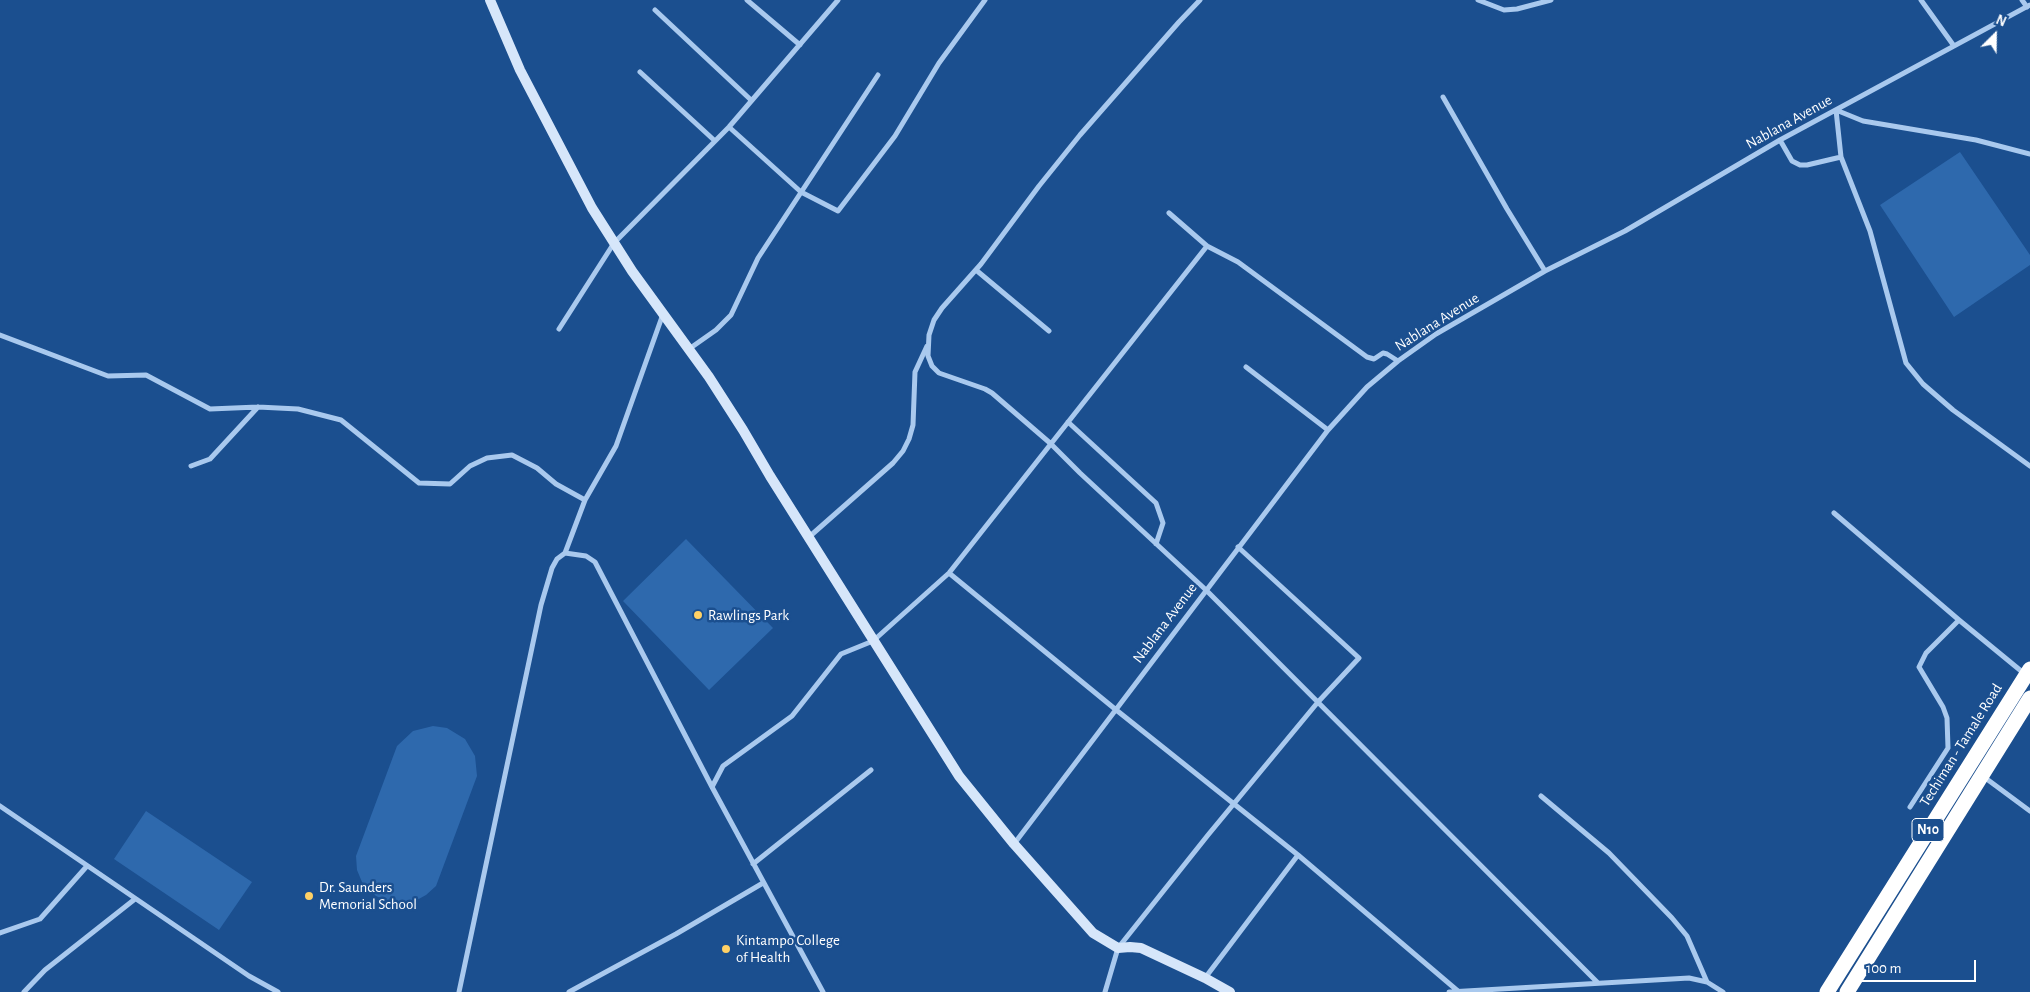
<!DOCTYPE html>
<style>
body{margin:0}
#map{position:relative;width:2030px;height:992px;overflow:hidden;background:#1b4f8f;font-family:"Alegreya Sans",sans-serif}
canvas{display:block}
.north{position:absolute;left:1970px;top:10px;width:50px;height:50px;-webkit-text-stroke:4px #1b4f8f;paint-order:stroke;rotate:23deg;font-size:14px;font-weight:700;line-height:20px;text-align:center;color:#fff}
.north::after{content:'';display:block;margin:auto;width:18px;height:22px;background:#fff;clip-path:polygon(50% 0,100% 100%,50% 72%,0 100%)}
.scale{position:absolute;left:1858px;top:960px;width:118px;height:22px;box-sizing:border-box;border:2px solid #fff;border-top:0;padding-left:6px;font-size:15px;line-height:18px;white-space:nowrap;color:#fff;-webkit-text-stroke:4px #1b4f8f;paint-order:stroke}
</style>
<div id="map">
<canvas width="2030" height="992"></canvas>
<div class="north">N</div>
<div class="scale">100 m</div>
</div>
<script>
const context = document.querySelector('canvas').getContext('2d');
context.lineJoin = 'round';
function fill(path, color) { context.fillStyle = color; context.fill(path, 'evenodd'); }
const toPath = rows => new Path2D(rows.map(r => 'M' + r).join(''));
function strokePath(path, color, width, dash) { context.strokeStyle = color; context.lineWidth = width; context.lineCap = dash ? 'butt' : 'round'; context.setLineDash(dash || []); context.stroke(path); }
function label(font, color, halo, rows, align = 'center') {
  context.font = font + ' "Alegreya Sans",sans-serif'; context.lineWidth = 5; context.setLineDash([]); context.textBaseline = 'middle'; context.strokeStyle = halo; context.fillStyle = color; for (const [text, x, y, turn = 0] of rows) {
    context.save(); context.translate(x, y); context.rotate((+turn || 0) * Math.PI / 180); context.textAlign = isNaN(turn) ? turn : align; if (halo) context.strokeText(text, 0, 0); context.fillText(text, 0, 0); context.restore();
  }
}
fill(toPath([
 [1960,152,2030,255,2030,265,1954,317,1880,205],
 [686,539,773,628,709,690,623,601],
 [433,726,447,728,465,739,475,756,477,776,436,886,426,895,415,901,402,904,389,902,376,896,362,882,357,870,356,856,397,746,413,731],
 [146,811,252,882,219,930,114,859]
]), '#2e69ad');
strokePath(toPath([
 [747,0,800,45],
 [1200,0,1179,22,1080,135,1039,186,981,264,942,308,934,320,929,335,928,356,932,366,939,373,985,389,992,393,1050,443,1080,473,1206,590,1598,983],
 [1478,0,1504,10,1517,9,1551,0],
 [1921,0,1954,46],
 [2022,0,2027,7],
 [655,10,751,100],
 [640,72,715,141],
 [1443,97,1507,209,1545,271],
 [729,127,801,192,838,211,895,136,939,63,985,0],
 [1780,140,1792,161,1800,165,1807,165,1841,157],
 [2030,154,1976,140,1863,121,1836,110,1841,157,1870,231,1906,363,1923,384,1953,410,2030,466],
 [1169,213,1207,246],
 [976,270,1049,331],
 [663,314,616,446,585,500,565,553,586,556,595,562,712,787,823,992],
 [559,329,614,243,729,127,838,0],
 [0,335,108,376,146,375,210,409,258,407,298,409,341,420,419,483,450,484,470,466,487,458,512,455,537,468,556,484,585,500],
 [689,349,716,330,731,315,758,258,878,75],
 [1246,367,1328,430],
 [1068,422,1156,503,1163,523,1156,544],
 [191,466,210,459,258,407],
 [1834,513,1959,620,2026,675],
 [809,537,893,463,903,451,909,439,913,425,915,372,927,346],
 [949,573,1115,709,1298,855,1459,992],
 [1984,777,2030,811],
 [712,787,723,766,792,716,841,654,873,641,949,573,1207,246,1238,262,1367,357,1374,359,1383,353,1387,354,1398,361],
 [1541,796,1609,853,1672,918,1687,936,1707,982],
 [0,806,249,976,278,992],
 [1910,807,1948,748,1947,718,1943,707,1919,667,1926,653,1959,620],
 [1014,844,1328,430,1367,387,1398,361,1436,334,1545,271,1625,231,1780,140,2030,5],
 [753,864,871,770],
 [0,933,40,919,87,866],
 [1205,978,1298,855],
 [24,992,45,970,135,899],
 [459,992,541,605,552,568,557,559,565,553],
 [569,992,676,934,763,883],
 [1105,992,1118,948,1208,835,1318,702,1359,658,1238,547],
 [1449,992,1689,978,1707,982,1723,992]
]), '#a9c9ee', 5);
strokePath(toPath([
 [490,0,520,70,592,208,632,271,709,377,743,430,770,476,959,776,1014,844,1093,933,1118,948,1130,947,1141,948,1205,978,1230,992]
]), '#d6e6fa', 10);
strokePath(toPath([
 [1827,992,2030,669],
 [1847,992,2030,698]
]), '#fff', 15);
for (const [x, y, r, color] of [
 [698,615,5,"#ffd166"],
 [309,896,5,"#ffd166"],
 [726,949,5,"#ffd166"]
]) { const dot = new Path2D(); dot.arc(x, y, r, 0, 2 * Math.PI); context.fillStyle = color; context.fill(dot); strokePath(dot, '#1b4f8f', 2); }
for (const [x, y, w] of [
 [1928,830,32]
]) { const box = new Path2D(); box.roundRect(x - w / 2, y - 11.5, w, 23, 4); context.fillStyle = '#1b4f8f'; context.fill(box); strokePath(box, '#fff', 1); }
label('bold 14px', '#fff', null, [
 ["N10",1928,830]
]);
label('15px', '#fff', '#1b4f8f', [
 ["Nablana Avenue",1789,122,-29],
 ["Nablana Avenue",1437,322,-32],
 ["Nablana Avenue",1165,623,-53],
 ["Techiman - Tamale Road",1961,745,-58]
]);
label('15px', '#fff', '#1b4f8f', [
 ["Rawlings Park",708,615],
 ["Dr. Saunders",319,887],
 ["Memorial School",319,904],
 ["Kintampo College",736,940],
 ["of Health",736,957]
], 'left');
</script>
